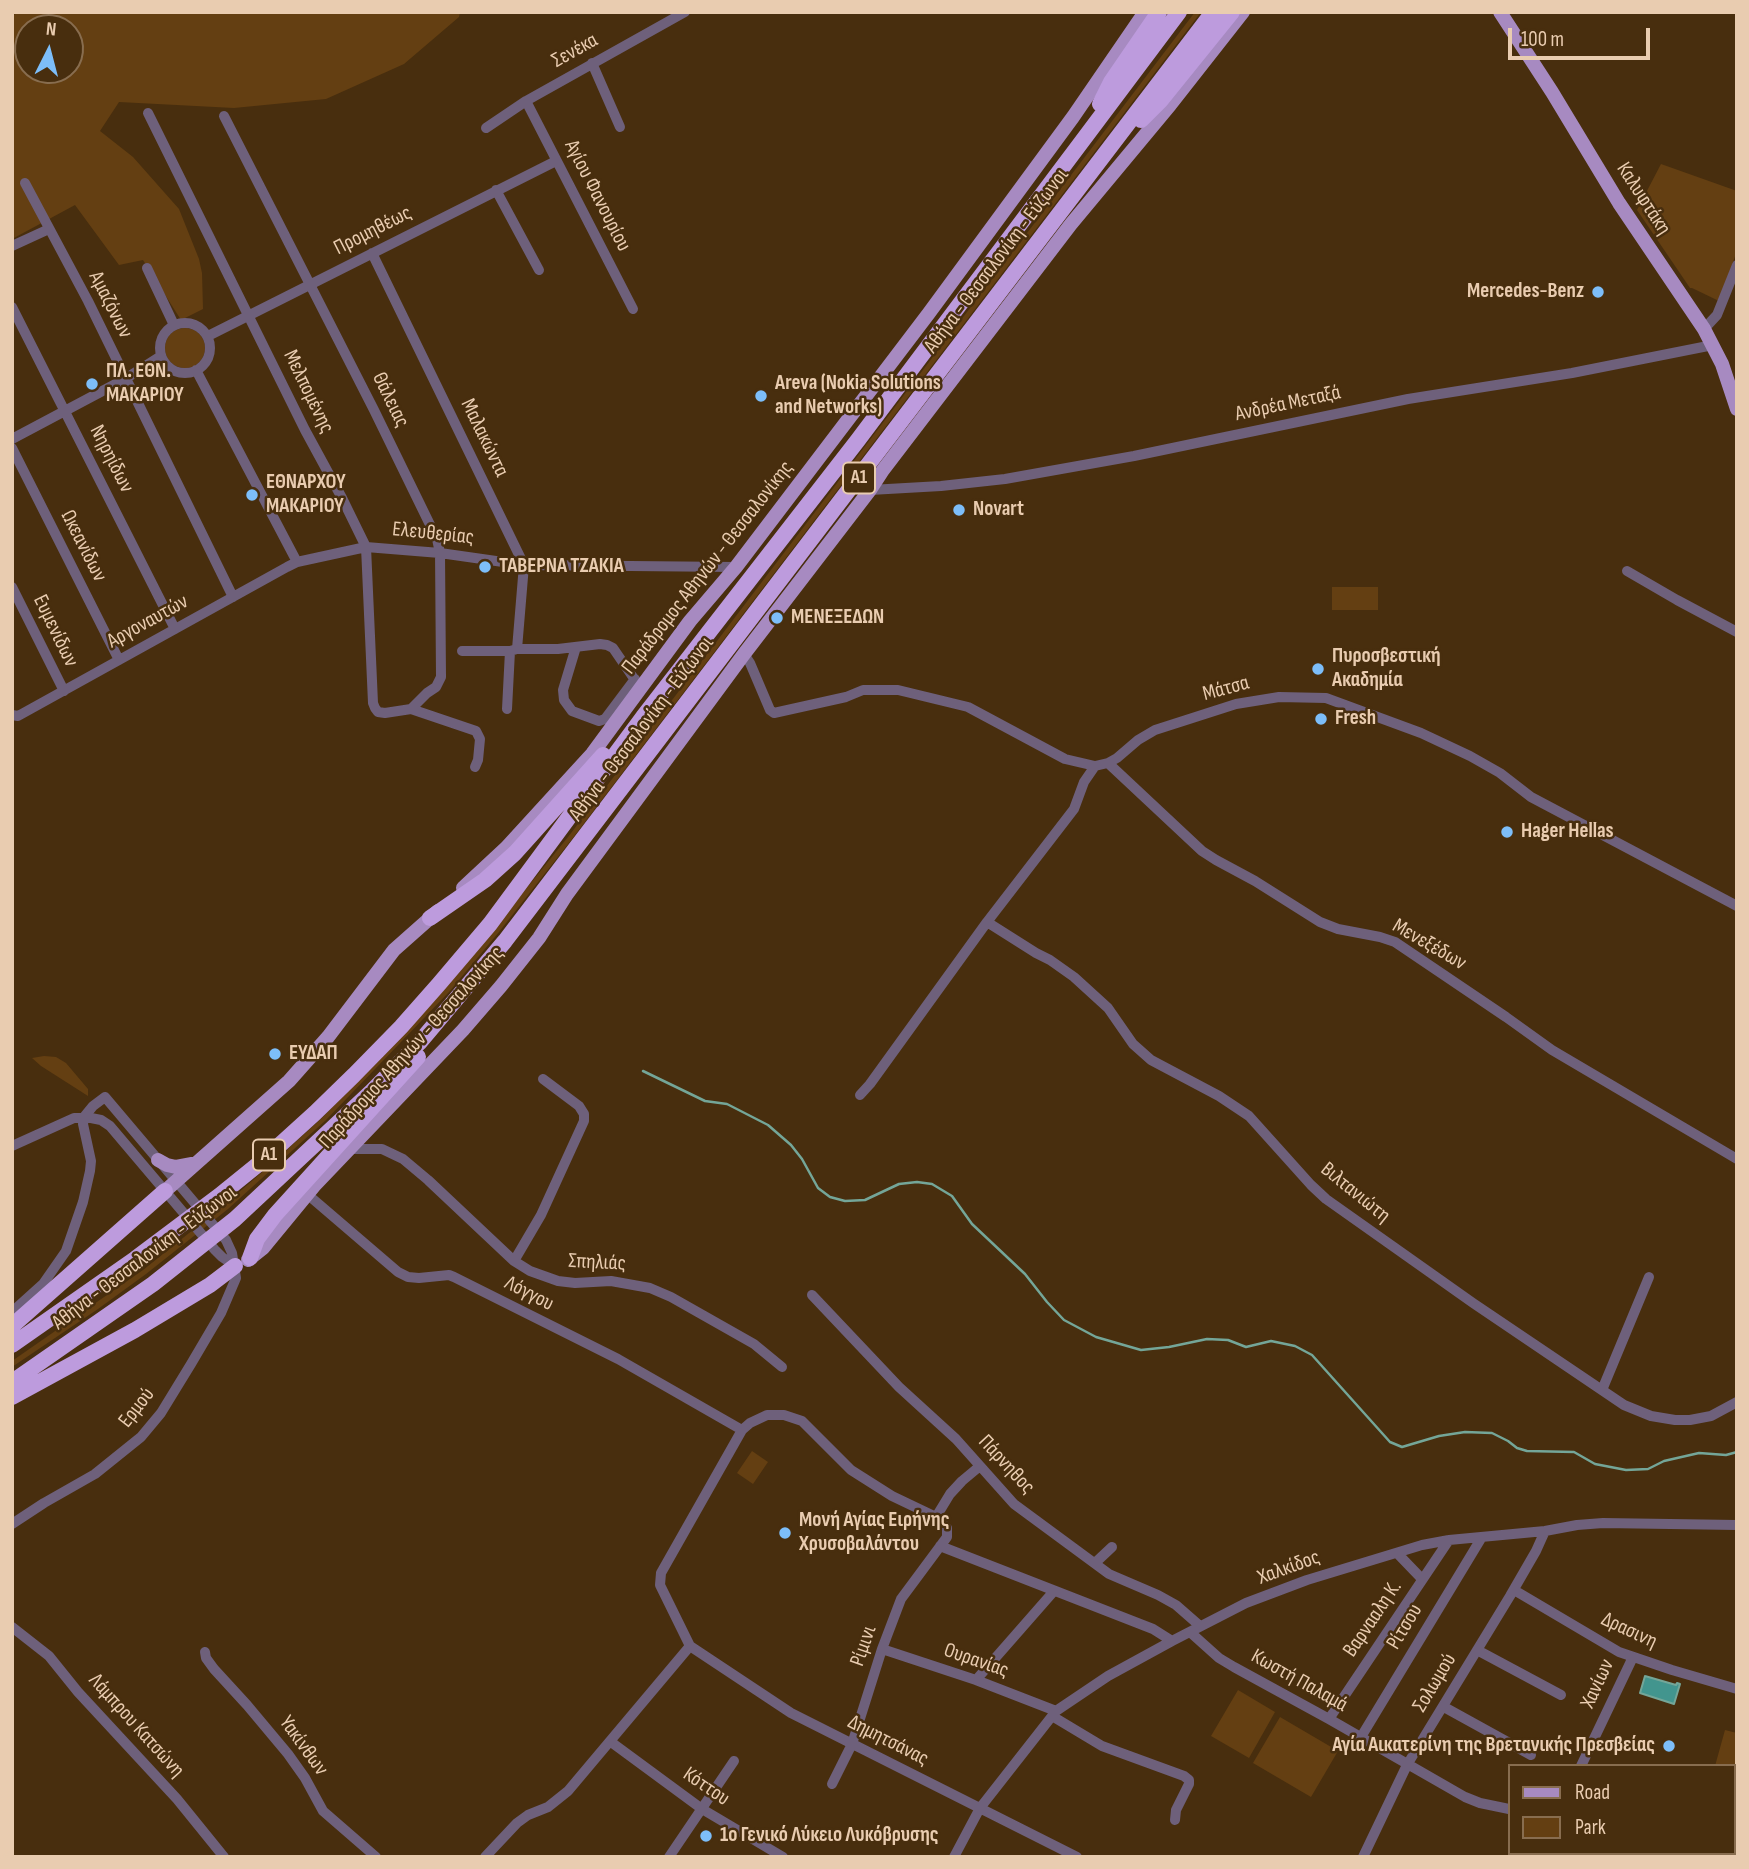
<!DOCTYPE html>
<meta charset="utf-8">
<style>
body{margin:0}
#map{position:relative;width:1749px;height:1869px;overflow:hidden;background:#482e0e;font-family:"Sofia Sans Condensed",sans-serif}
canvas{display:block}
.frame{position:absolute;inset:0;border:14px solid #e9ccb0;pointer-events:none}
.legend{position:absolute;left:1508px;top:1764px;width:228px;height:91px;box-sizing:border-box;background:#482e0e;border:2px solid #886d4f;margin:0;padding:9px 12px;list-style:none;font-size:21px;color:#e9ccb0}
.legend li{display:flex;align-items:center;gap:14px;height:35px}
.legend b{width:35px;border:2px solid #886d4f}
.north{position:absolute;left:14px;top:14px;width:70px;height:70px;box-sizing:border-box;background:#482e0e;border:2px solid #886d4f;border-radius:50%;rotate:6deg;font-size:19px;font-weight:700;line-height:28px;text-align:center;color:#e9ccb0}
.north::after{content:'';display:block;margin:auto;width:24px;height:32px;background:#7dbef9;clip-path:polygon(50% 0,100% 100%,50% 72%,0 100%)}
.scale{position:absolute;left:1508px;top:28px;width:142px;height:32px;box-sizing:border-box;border:4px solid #e9ccb0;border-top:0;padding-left:9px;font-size:21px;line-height:24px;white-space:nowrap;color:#e9ccb0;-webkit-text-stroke:5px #482e0e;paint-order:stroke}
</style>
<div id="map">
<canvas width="1749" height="1869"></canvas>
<div class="frame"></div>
<ul class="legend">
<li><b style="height:9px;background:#a78ac1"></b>Road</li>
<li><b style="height:19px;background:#643f12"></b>Park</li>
</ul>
<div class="north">N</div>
<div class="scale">100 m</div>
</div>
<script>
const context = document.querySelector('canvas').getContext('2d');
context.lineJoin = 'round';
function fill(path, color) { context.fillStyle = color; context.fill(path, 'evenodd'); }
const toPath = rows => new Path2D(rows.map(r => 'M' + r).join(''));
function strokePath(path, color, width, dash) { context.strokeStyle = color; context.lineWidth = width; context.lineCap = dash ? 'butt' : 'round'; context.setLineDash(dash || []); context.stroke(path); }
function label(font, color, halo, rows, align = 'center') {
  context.font = font + ' "Sofia Sans Condensed",sans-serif'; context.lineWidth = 5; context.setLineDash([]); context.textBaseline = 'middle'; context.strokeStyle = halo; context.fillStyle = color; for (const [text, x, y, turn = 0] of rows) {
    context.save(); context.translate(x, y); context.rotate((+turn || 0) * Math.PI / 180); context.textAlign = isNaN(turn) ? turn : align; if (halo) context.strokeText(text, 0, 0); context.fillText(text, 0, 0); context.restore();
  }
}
fill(toPath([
 [18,12,460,12,459,17,404,64,326,99,234,108,119,102,100,131,133,157,179,209,199,259,202,273,203,309,181,320,143,260,119,265,75,205,12,239,12,16],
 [28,28,70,28,70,70,28,70],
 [1195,12,1201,12,572,839,499,932,449,992,326,1120,228,1209,146,1274,98,1309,12,1367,12,1361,143,1270,224,1205,267,1168,322,1118,445,989,568,837],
 [1661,164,1737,191,1737,251,1719,301,1692,288,1690,288,1637,210],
 '165 348a20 20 0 1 1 40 0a20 20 0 1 1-40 0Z',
 [1332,587,1378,587,1378,610,1332,610],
 [44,1056,56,1057,66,1063,88,1089,88,1096,41,1066,32,1058],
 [752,1451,768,1462,753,1484,737,1473],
 [1238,1690,1275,1712,1249,1758,1211,1736],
 [1280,1717,1338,1751,1311,1797,1253,1763],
 [1725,1730,1737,1733,1737,1798,1733,1797,1733,1766,1715,1766]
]), '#643f12');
const water = toPath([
 [1645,1676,1676,1685,1677,1683,1680,1684,1674,1704,1640,1693,1645,1676]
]);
fill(water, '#42958e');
strokePath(water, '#74a698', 2);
strokePath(toPath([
 [643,1071,705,1101,727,1104,768,1125,791,1145,802,1159,818,1188,830,1197,845,1201,865,1200,899,1184,917,1182,932,1184,952,1196,972,1224,1025,1274,1047,1302,1064,1320,1096,1337,1141,1350,1169,1347,1207,1339,1228,1340,1246,1347,1271,1341,1295,1346,1312,1355,1390,1442,1402,1447,1439,1436,1465,1432,1492,1433,1508,1441,1517,1448,1527,1451,1574,1452,1595,1464,1626,1470,1648,1469,1664,1461,1699,1453,1726,1455,1737,1452]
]), '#74a698', 2.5);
strokePath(toPath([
 [592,63,620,127],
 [526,101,633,309],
 [148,113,305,430,342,498,366,547,373,703,375,708,378,712,385,713,411,709,476,731,480,739,478,760,475,767],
 [224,116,374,410,437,539,440,553,441,677,436,687,427,693,411,709],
 [486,128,526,101,685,12],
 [25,183,88,301,233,597],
 [496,190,539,270],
 [12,246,49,229],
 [372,253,524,565,517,649],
 [147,268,174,325],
 [12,307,175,629],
 '160 348a25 25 0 1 1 50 0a25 25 0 1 1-50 0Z',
 [1704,329,1717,315,1737,265],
 [208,336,556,161],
 [196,370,297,562],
 [12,439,125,379,161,356],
 [12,448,119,660],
 [870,490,941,486,1005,479,1134,456,1408,399,1572,373,1713,345],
 [1627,571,1677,600,1737,632],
 [12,587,64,691],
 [576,647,563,690,564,700,572,711,599,721,605,719,635,679],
 [462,651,510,651,507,709],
 [510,651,517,649,558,649,600,644,607,645,613,648,637,683],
 [744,654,750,663,770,710,774,713,846,697,863,690,898,690,968,707,1065,759,1095,766,1108,763,1117,758,1138,740,1155,730,1236,704,1279,697,1326,698,1421,733,1470,756,1500,773,1531,797,1737,906],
 [12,715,18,716,287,567,297,562,366,547,440,553,524,565,736,567],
 [1108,763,1202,851,1216,860,1255,881,1320,922,1338,929,1380,937,1395,942,1506,1017,1552,1050,1737,1159],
 [987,922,1036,953,1050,960,1074,977,1108,1008,1133,1044,1151,1060,1219,1096,1249,1116,1311,1185,1326,1199,1473,1303,1624,1405,1651,1416,1675,1420,1690,1420,1711,1416,1737,1402],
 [860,1095,870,1084,987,922,1074,809,1084,782,1095,766],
 [12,1146,74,1118,91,1118,101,1120,110,1126,215,1250,222,1257,235,1266],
 [349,1149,382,1149,403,1159,428,1180,514,1261,530,1271,558,1281,575,1283,611,1281,650,1288,671,1297,754,1344,782,1367],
 [307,1194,398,1272,408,1277,419,1278,449,1275,454,1277,618,1359,742,1430],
 [514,1261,541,1215,584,1121,584,1114,579,1106,543,1079],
 [812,1295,899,1387,956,1439,1014,1504,1109,1574,1158,1595,1176,1605,1200,1626],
 [12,1312,43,1284,66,1251,83,1202,90,1171,91,1161,83,1124,84,1117,93,1106,105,1097,226,1240,232,1253,236,1278,221,1313,191,1364,161,1413,141,1437,95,1474,44,1503,12,1524],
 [1602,1390,1649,1277],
 [936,1517,950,1494,962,1481,980,1466],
 [940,1546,1153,1629,1172,1641],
 [1397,1553,1422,1579],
 [1095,1563,1112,1547],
 [1514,1590,1619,1652,1672,1670,1737,1689],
 [12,1627,49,1656,78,1692,177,1799,224,1857],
 [1190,1632,1219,1658,1234,1667,1329,1719,1465,1797,1480,1803,1509,1809],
 [690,1646,791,1713,1077,1857],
 [882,1649,976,1680,1056,1711],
 [1477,1650,1561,1695],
 [205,1652,206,1658,214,1669,247,1705,288,1754,305,1778,323,1811,376,1857],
 [976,1680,1054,1591],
 [1444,1707,1531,1755],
 [1052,1716,1102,1746,1184,1776,1189,1780,1189,1784,1176,1810,1175,1820],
 [1329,1719,1449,1540],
 [1361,1737,1482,1537],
 [611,1742,702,1809,783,1857],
 [1581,1766,1633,1657],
 [485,1857,517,1823,528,1815,548,1807,568,1791,690,1646,660,1585,661,1573,742,1430,750,1423,767,1415,784,1415,802,1421,851,1470,892,1496,936,1517,947,1528,947,1537,901,1599,882,1649,852,1744,832,1784],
 [669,1857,734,1761],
 [954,1857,980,1808,1056,1711,1108,1676,1172,1641,1246,1603,1307,1580,1422,1545,1449,1540,1545,1531,1577,1525,1603,1523,1737,1525],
 [1363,1857,1407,1765,1510,1596,1536,1551,1545,1531],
 [1732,1857,1737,1841]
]), '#6e607b', 10);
strokePath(toPath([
 [1500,12,1552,92,1619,203,1704,329,1722,364,1737,409],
 [463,888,506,848,592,754,690,621,736,567,929,313,1073,117,1145,12],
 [158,1160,167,1165,176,1167,192,1164],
 [165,1191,289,1081,328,1037,394,950,438,911],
 [248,1260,263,1248,314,1186,463,1030,501,986,539,938,567,894,744,654,870,490,883,470,1071,224,1170,105,1243,12]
]), '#a78ac1', 14);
strokePath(toPath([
 [1100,104,1111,82,1159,12],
 [1141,120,1161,100,1232,12],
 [430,918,485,880,515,853,603,755],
 [250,1258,257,1239,275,1215,418,1057],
 [12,1326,165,1191],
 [12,1345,135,1259,219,1196,261,1162,315,1113,354,1075,401,1027,439,984,490,924,643,717,858,440,1179,12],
 [12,1382,153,1284,235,1219,372,1091,419,1043,505,941,1213,12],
 [12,1397,135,1330,210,1285,235,1266]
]), '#bd9bdd', 16);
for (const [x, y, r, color] of [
 [1598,292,7,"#7dbef9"],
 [92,384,7,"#7dbef9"],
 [761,396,7,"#7dbef9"],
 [252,495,7,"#7dbef9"],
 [959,510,7,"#7dbef9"],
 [485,567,7,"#7dbef9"],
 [777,618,7,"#7dbef9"],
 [1318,669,7,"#7dbef9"],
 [1321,719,7,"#7dbef9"],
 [1507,832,7,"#7dbef9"],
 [275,1054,7,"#7dbef9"],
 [785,1533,7,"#7dbef9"],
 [1669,1746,7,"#7dbef9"],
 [706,1836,7,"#7dbef9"]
]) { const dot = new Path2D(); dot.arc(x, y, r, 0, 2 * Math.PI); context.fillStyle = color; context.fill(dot); strokePath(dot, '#482e0e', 2.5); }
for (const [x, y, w] of [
 [859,478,32],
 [269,1155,32]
]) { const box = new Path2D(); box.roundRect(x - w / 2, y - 15.5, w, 31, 5); context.fillStyle = '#482e0e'; context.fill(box); strokePath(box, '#e9ccb0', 2); }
label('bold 19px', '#e9ccb0', null, [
 ["Α1",859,478],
 ["Α1",269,1155]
]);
label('21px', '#e9ccb0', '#482e0e', [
 ["Σενέκα",575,51,-29],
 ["Αγίου Φανουρίου",597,196,63],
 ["Καλυφτάκη",1643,199,57],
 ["Προμηθέως",373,231,-27],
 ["Αθήνα - Θεσσαλονίκη - Εύζωνοι",997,261,-53],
 ["Αμαζόνων",110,305,63],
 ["Μελπομένης",308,392,64],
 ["Θάλειας",390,400,64],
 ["Ανδρέα Μεταξά",1288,404,-12],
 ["Μαλακώντα",484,438,64],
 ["Νηρηίδων",111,459,63],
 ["Ελευθερίας",433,534,6],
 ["Ωκεανίδων",83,546,63],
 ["Παράδρομος Αθηνών - Θεσσαλονίκης",708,568,-52],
 ["Αργοναυτών",148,622,-29],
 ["Ευμενίδων",55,631,64],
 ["Μάτσα",1226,689,-15],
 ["Αθήνα - Θεσσαλονίκη - Εύζωνοι",642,729,-53],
 ["Μενεξέδων",1429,945,30],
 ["Παράδρομος Αθηνών - Θεσσαλονίκης",412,1048,-48],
 ["Βιλτανιώτη",1355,1193,39],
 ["Αθήνα - Θεσσαλονίκη - Εύζωνοι",145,1258,-37],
 ["Σπηλιάς",597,1263,3],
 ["Λόγγου",529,1294,27],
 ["Ερμού",137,1408,-52],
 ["Πάρνηθος",1006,1465,47],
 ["Χαλκίδος",1289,1568,-20],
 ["Βαρνααλη Κ.",1373,1619,-56],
 ["Ρίτσου",1405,1627,-59],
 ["Δρασινη",1629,1631,25],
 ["Ρίμινι",864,1646,-71],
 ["Ουρανίας",976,1661,19],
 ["Κωστή Παλαμά",1299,1681,29],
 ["Σολωμού",1435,1683,-59],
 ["Χανίων",1598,1684,-65],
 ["Λάμπρου Κατσώνη",136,1726,48],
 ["Δημητσάνας",888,1741,27],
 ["Υακίνθων",303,1746,54],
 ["Κόττου",706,1787,34]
]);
label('bold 21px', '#e9ccb0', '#482e0e', [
 ["Mercedes-Benz",1584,292,"right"],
 ["ΠΛ. ΕΘΝ.",106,372],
 ["ΜΑΚΑΡΙΟΥ",106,396],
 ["Areva (Nokia Solutions",775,384],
 ["and Networks)",775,408],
 ["ΕΘΝΑΡΧΟΥ",266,483],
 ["ΜΑΚΑΡΙΟΥ",266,507],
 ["Novart",973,510],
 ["ΤΑΒΕΡΝΑ ΤΖΑΚΙΑ",499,567],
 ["ΜΕΝΕΞΕΔΩΝ",791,618],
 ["Πυροσβεστική",1332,657],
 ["Ακαδημία",1332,681],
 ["Fresh",1335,719],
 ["Hager Hellas",1521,832],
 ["ΕΥΔΑΠ",289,1054],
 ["Μονή Αγίας Ειρήνης",799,1521],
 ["Χρυσοβαλάντου",799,1545],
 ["Αγία Αικατερίνη της Βρετανικής Πρεσβείας",1655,1746,"right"],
 ["1ο Γενικό Λύκειο Λυκόβρυσης",720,1836]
], 'left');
</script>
